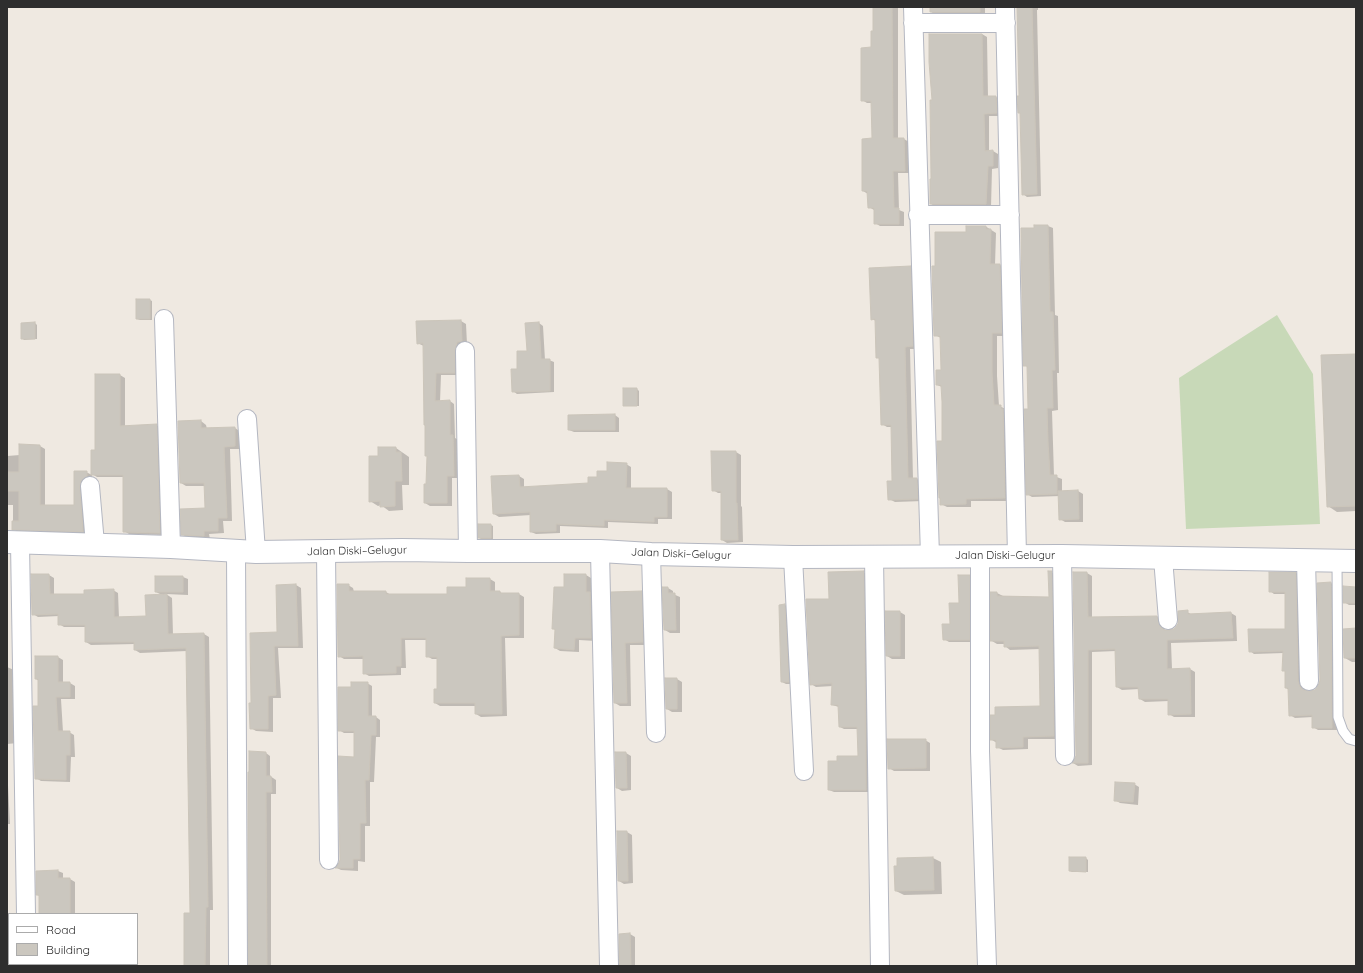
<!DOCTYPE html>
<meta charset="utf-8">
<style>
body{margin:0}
#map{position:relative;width:1363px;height:973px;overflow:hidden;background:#efe9e1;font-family:Quicksand,sans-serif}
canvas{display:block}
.frame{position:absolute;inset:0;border:8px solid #2e2e2e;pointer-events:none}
.legend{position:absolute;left:8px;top:913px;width:130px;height:52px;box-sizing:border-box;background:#fff;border:1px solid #ababab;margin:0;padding:5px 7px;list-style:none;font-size:12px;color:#2e2e2e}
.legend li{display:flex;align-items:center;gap:8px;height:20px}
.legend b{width:20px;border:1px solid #ababab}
</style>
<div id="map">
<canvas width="1363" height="973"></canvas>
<div class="frame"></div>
<ul class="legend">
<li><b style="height:5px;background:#fff"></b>Road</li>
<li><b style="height:11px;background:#cbc7bf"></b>Building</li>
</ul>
</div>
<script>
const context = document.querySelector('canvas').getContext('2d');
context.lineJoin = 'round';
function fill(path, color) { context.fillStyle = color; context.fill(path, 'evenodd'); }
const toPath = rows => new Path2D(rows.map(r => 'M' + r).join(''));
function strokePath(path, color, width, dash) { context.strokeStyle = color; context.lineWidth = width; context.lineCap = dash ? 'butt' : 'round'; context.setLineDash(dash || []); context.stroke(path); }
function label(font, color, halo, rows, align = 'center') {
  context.font = font + ' Quicksand,sans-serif'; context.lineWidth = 4; context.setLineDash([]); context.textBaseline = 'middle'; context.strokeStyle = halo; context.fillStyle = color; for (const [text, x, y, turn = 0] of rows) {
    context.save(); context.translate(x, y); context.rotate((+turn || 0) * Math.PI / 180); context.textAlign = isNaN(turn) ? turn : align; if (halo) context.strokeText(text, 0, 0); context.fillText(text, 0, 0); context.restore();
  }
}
fill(toPath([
 [1277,315,1313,374,1320,524,1186,529,1179,378]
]), '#c8d9b8');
fill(toPath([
 [874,7,898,7,898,139,904,139,909,142,910,173,898,173,899,210,904,212,904,226,880,226,875,223,874,210,869,207,868,194,863,191,873,139,872,103,867,103,862,100,874,32],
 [931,7,985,7,985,15,936,15,931,12],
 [1016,7,1038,7,1038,10,1037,10,1041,196,1027,197,1023,194,1021,114,1019,112,1020,97,1018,9],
 [930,34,982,34,987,37,988,97,996,97,1001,100,1001,116,989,116,989,151,993,151,998,154,998,168,992,169,991,207,936,207,931,204,933,101],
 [985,226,996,233,995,265,1000,265,1005,268,1007,336,997,336,997,376,999,406,1006,409,1010,501,971,501,971,507,947,507,941,504,943,442,942,387,937,385,942,371,941,338,935,335,936,267,967,233],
 [1048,226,1053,228,1055,315,1058,316,1059,373,1057,373,1058,410,1052,411,1054,476,1062,479,1062,492,1078,491,1083,494,1083,522,1065,522,1060,519,1060,496,1032,497,1027,494,1029,410,1028,367,1024,365,1035,229],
 [910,267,916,271,918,349,910,349,913,479,917,479,922,482,923,501,895,502,889,499,893,481,892,427,887,427,882,424,880,359,877,357,876,321,872,319],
 [150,300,152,301,152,320,140,320,137,319],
 [461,321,466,324,467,344,459,375,441,375,440,402,450,401,454,404,455,438,457,439,458,478,452,478,452,506,430,506,425,503,427,485,428,456,424,346,417,343,417,322],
 [35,323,37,325,37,339,24,340,22,338],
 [539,323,543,326,545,360,549,360,554,362,554,392,517,394,513,391,518,370,528,352],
 [1356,355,1356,511,1337,512,1328,506],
 [96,375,120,375,125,378,125,427,156,425,161,428,165,535,129,534,124,531,124,477,97,477,92,474,92,480,86,484,85,490,89,534,19,532,13,529,13,505,7,505,7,456,20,455,20,446,40,446,45,449,45,506,75,506,75,472,86,472,92,475,92,451,96,451],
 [637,389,639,391,639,406,626,406,624,405],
 [615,415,619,418,619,432,574,432,569,430],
 [201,421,206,425,207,429,235,428,241,432,241,449,230,449,232,521,223,521,224,533,209,534,210,539,188,538,182,534,206,509,205,486,186,486,181,483],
 [396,448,409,457,409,485,402,485,403,510,389,511,381,505,378,506,370,501,379,457],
 [736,452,741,455,741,506,742,507,743,542,727,543,722,540,722,493,718,493,713,490],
 [626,464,631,467,631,489,667,489,672,492,672,519,658,519,658,524,608,522,608,528,560,526,560,533,536,534,531,532,531,515,499,517,494,514,519,476,524,479,524,488,589,484,608,472],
 [491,525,493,526,493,539,481,539,479,538],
 [863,572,868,575,871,792,834,792,829,790,838,762,859,757,858,729,844,729,840,727,839,707,832,705,833,686,816,687,811,684,830,600],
 [1051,572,1057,576,1059,739,1028,739,1028,749,1003,750,997,747,997,743,992,740,1041,707,1040,649,1010,650,1005,646,1005,644,997,644,992,641,992,593,997,593,1003,596,1050,598],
 [1074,573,1087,573,1092,576,1092,618,1157,617,1162,620,1165,631,1174,630,1187,612,1193,615,1231,613,1236,616,1237,641,1171,643,1172,669,1190,669,1195,672,1195,717,1174,717,1169,714,1169,701,1145,702,1140,699,1139,689,1122,690,1117,687,1116,651,1092,652,1092,765,1078,766,1073,763,1076,756],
 [1296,573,1300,576,1303,684,1306,692,1315,691,1319,686,1331,583,1335,586,1337,730,1318,730,1313,727,1313,717,1295,718,1290,715,1289,690,1286,688,1286,672,1283,670,1284,653,1254,654,1250,651,1286,630,1286,594,1274,594,1270,591],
 [49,575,54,578,54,595,85,595,113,590,118,593,119,618,147,617,162,595,156,592,183,577,188,579,188,595,166,594,172,598,173,635,204,634,209,637,213,910,210,910,210,966,184,966,191,914,187,651,140,653,135,650,135,644,91,645,86,642,86,627,64,627,59,624,59,616,38,617,33,614],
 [586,575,591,578,591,594,595,596,596,641,579,640,579,652,560,651,555,648,556,630,553,629],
 [969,576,974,579,974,642,949,642,944,639,960,604],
 [490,579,495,582,495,592,500,592,503,594,519,594,524,597,524,638,505,638,507,716,481,717,476,714,476,706,440,706,435,703,438,690,438,659,432,659,427,656,427,640,405,640,406,668,401,668,401,675,369,676,364,673,364,659,344,659,339,656,348,585,353,588,354,592,386,592,391,595,448,595],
 [296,585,301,588,303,648,278,648,281,698,273,698,273,732,256,731,251,728,278,633,277,586],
 [663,588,668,588,673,591,673,594,680,597,680,633,670,633,665,630],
 [1356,588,1356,605,1349,605,1344,602],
 [641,592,646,595,648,645,630,645,631,706,620,706,615,703,612,593],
 [785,605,789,608,793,684,786,684,782,682],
 [900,612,905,615,905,659,892,659,887,656],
 [1356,629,1356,662,1352,662,1345,658],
 [58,657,63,660,63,683,70,683,75,686,75,699,61,699,63,732,69,732,74,735,75,757,71,757,70,782,41,781,36,778,39,681,36,679],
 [7,667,14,670,18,743,7,744],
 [677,679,682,682,682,712,672,712,667,709],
 [367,683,372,686,372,717,376,717,380,720,380,737,376,737,374,782,370,782,370,826,365,826,365,862,358,861,358,871,341,870,337,868,340,860,355,758,355,733,344,733,339,730,352,688],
 [925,740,930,743,930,771,894,771,889,768],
 [266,753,270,756,270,776,276,780,276,794,271,794,271,966,249,966],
 [626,753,631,756,631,790,622,791,617,788],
 [7,766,10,824,7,824],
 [1134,784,1139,787,1138,805,1120,803,1115,800],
 [627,832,632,835,633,883,624,884,619,881],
 [933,858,941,862,942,894,904,895,896,891],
 [1070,858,1086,858,1088,860,1088,872,1072,872,1070,871],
 [58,871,63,873,63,879,70,879,75,882,75,914,40,914,40,896,37,895],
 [7,932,9,932,9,958,7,958],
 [630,934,635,937,635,966,620,966]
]), '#0003');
const building = toPath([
 [873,7,892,7,893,138,904,138,905,171,893,171,894,208,899,208,899,224,874,224,874,208,868,208,867,191,862,191,862,139,872,138,871,101,861,101,861,48,871,47,871,31,873,31,873,7],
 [930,7,980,7,980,12,930,12,930,7],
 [1017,7,1032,7,1037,194,1022,195,1020,113,1018,113,1017,96,1019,96,1017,7],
 [929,34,982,34,983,96,996,96,997,113,984,114,985,151,993,150,993,166,988,166,986,204,930,204,930,179,931,179,930,100,932,100,929,62,929,34],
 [1034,225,1048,225,1050,312,1053,312,1055,370,1052,370,1053,408,1047,408,1048,442,1050,475,1057,475,1057,494,1026,495,1024,409,1028,409,1027,366,1023,366,1021,228,1034,228,1034,225],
 [966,226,986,226,986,229,991,229,990,264,1000,264,1002,333,992,333,992,372,994,405,1001,405,1001,409,1003,409,1005,498,966,499,966,504,940,505,940,498,939,498,937,441,942,441,942,402,941,385,936,385,936,370,941,370,940,336,934,336,932,266,935,266,935,232,966,232,966,226],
 [911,266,913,346,905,347,908,478,917,478,918,499,888,500,887,481,892,481,891,425,881,425,879,358,876,358,875,319,871,320,869,268,911,266],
 [136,299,150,299,150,319,136,319,136,299],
 [461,320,462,341,457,342,455,351,455,373,436,373,435,401,450,400,450,435,453,435,454,476,447,476,447,503,424,503,424,484,426,484,427,456,425,456,425,425,424,425,423,343,417,344,416,321,461,320],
 [35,322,35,339,21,339,21,323,35,322],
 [539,322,541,359,550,359,550,391,512,392,511,369,517,369,517,351,527,351,525,323,539,322],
 [1356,354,1356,506,1327,507,1321,355,1356,354],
 [95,374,120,374,120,426,157,424,160,533,123,532,123,475,91,475,91,450,95,450,95,374],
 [623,388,637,388,637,406,623,406,623,388],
 [615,414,615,430,568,430,568,415,615,414],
 [201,420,201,428,235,427,235,446,224,447,227,518,218,518,218,531,204,531,204,536,181,535,180,509,205,508,204,483,180,483,178,421,201,420],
 [19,444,40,445,40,505,74,505,74,471,87,471,87,476,81,481,80,487,83,532,12,530,12,521,19,521,19,491,7,491,7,472,19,472,19,444],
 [378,447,396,447,396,452,401,452,402,481,395,481,395,506,380,507,380,501,369,502,369,456,378,456,378,447],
 [711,451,736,451,736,503,737,503,738,540,721,540,721,491,712,491,711,451],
 [607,462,627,463,626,488,667,488,667,517,654,517,654,522,604,520,604,526,556,524,556,531,530,532,530,512,493,514,491,476,519,475,520,487,588,483,588,477,597,477,597,471,607,471,607,462],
 [1078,490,1079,519,1059,520,1058,491,1078,490],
 [478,524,491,524,491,538,478,538,478,524],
 [864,571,866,790,828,790,828,761,837,761,837,756,858,756,857,727,839,727,838,705,831,705,832,683,810,685,806,599,829,599,828,572,864,571],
 [1048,571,1052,571,1054,736,1023,737,1023,747,996,748,996,740,990,740,990,715,995,715,995,707,1040,706,1039,646,1004,647,1004,641,990,641,990,592,997,592,997,596,1049,597,1048,571],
 [1073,572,1087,572,1088,617,1157,616,1160,626,1164,630,1168,630,1174,629,1178,624,1178,611,1188,610,1188,614,1231,612,1233,638,1167,640,1167,669,1190,668,1191,714,1168,715,1168,699,1139,699,1138,687,1116,687,1115,649,1088,650,1088,763,1072,763,1076,756,1073,572],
 [1269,572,1296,572,1298,681,1300,687,1304,690,1309,691,1315,690,1318,686,1320,681,1317,583,1331,582,1332,728,1312,728,1312,715,1289,716,1288,688,1285,688,1285,671,1282,671,1283,651,1249,652,1248,629,1285,629,1285,592,1269,592,1269,572],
 [31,574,49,574,50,594,84,594,84,590,114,589,114,617,146,616,145,595,167,594,168,634,204,633,208,907,206,907,205,966,184,966,184,913,190,913,186,648,134,650,134,642,85,642,85,625,58,625,58,614,32,615,31,574],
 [564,574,586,574,586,592,590,592,591,638,575,638,574,650,554,648,555,629,552,629,554,587,564,587,564,574],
 [958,575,970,575,970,640,943,640,942,624,950,624,949,603,959,603,958,575],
 [155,576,183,576,183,592,155,592,155,576],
 [466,578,490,578,490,591,500,591,500,593,519,593,519,635,501,636,502,714,475,714,475,703,434,703,434,689,437,689,437,657,426,657,426,638,401,638,401,666,396,666,396,673,363,674,363,656,338,657,337,584,349,584,349,591,386,591,386,594,447,594,447,587,466,587,466,578],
 [296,584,298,646,274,646,276,695,268,696,268,729,250,729,249,703,251,703,250,633,277,632,276,585,296,584],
 [1343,586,1356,587,1356,603,1343,603,1343,586],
 [662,587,668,587,668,593,675,593,676,630,664,630,662,587],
 [642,591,643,642,625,643,627,703,614,703,611,592,642,591],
 [785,604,789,682,781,682,779,605,785,604],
 [885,611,900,611,900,656,886,656,885,611],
 [1356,628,1356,658,1344,658,1343,629,1356,628],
 [35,656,58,656,58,682,70,682,70,697,56,697,58,731,70,731,70,755,66,755,66,780,35,779,33,706,38,706,38,679,35,679,35,656],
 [665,678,677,678,677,709,666,709,665,678],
 [351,682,368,682,368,716,376,716,376,735,371,735,369,780,365,780,366,823,360,823,360,859,353,859,353,868,335,868,338,865,340,860,338,756,354,757,354,731,338,731,338,687,351,687,351,682],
 [887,739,926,739,926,768,888,769,887,739],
 [249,751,266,752,266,776,271,776,272,792,266,792,267,966,248,966,248,772,249,772,249,751],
 [615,752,626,752,627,788,616,788,615,752],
 [1115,782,1135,783,1133,802,1114,801,1115,782],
 [617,831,627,831,628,881,618,881,617,831],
 [933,857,934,890,895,891,894,866,897,866,897,858,933,857],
 [1069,857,1086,857,1086,872,1069,871,1069,857],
 [58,870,58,878,70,878,70,914,39,914,39,895,36,895,36,871,58,870],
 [630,933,631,966,619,966,619,934,630,933]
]);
fill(building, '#cbc7bf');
strokePath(building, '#cbc5ba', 1);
const service = toPath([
 [1337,561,1338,717,1343,731,1349,739,1356,741]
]);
const minor = toPath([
 [913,7,930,556],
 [1005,7,1017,556],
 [913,23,1006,23],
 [918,215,1010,215],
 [164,319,171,547],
 [465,351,468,551],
 [247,419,256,552],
 [90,486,95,544],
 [20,543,26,914],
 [236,550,238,966],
 [326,551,329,860],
 [600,551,609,966],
 [651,554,656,733],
 [980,556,980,751,987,966],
 [1062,556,1065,756],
 [793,557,804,771],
 [874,557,880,966],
 [1163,558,1168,620],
 [1306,560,1309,681],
 [27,964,27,966]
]);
const secondary = toPath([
 [7,542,171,547,256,552,402,550,468,551,600,551,651,554,793,557,1062,556,1356,561]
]);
strokePath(service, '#b4b7c1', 11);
strokePath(minor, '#b4b7c1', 20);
strokePath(secondary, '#b4b7c1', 24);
strokePath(service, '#fff', 9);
strokePath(minor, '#fff', 18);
strokePath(secondary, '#fff', 22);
label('11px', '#2e2e2e', '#fff', [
 ["Jalan Diski–Gelugur",357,551,-1],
 ["Jalan Diski–Gelugur",681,554,2],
 ["Jalan Diski–Gelugur",1005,556]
]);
</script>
